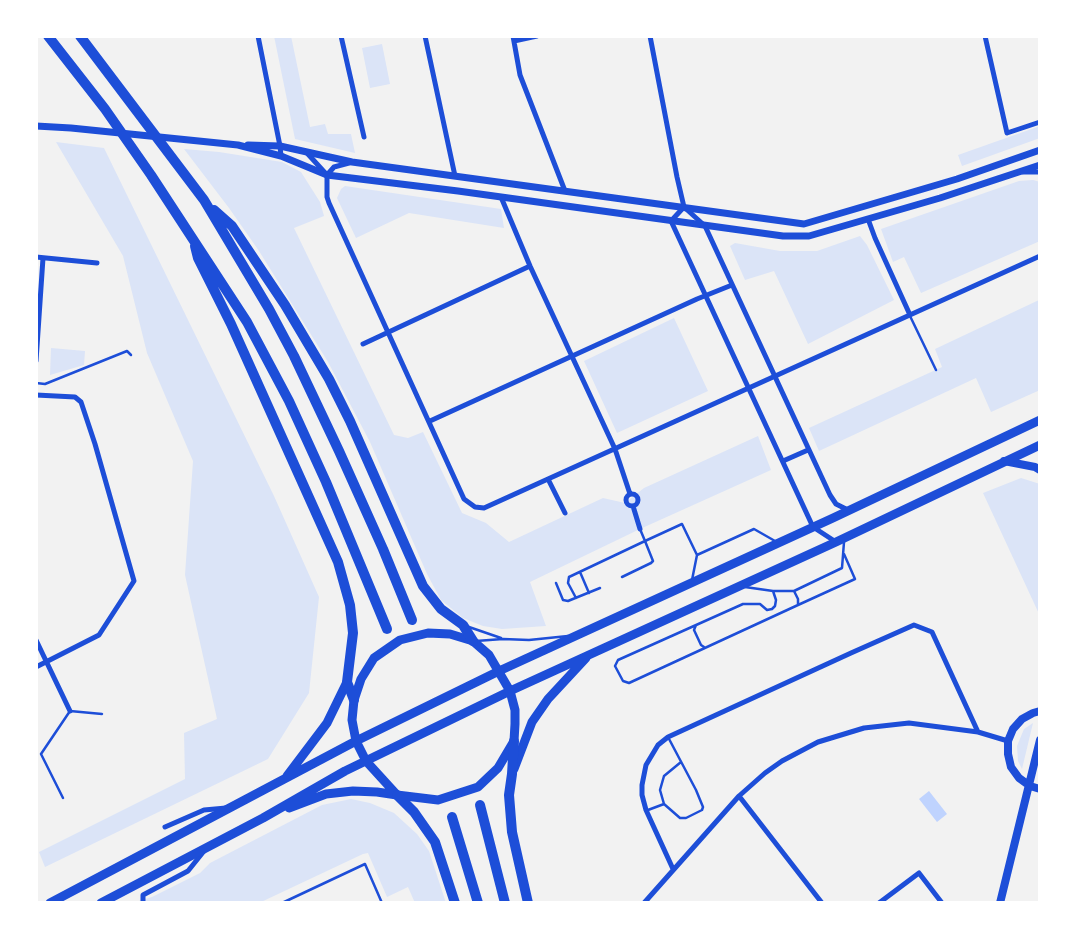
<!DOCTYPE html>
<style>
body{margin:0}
#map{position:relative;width:1076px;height:939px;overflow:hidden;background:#f2f2f2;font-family:Ubuntu,sans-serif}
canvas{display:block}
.frame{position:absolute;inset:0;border:38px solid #fff;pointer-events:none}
</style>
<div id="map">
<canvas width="1076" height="939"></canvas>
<div class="frame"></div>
</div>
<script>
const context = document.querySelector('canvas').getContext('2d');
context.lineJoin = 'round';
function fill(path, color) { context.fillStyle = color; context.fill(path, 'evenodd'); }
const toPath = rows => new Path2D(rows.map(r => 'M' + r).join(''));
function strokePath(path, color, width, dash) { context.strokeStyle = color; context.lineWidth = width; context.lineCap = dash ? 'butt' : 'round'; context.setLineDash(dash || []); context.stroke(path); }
fill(toPath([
 [274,36,291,36,310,127,325,124,328,134,351,134,355,153,295,139],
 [382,44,390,84,370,88,362,48],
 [1040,126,1040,138,962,166,958,155],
 [56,142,104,148,274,496,319,597,309,693,268,759,45,867,39,852,185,779,184,733,217,719,185,575,193,461,147,353,123,256],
 [184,149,219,152,282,162,301,172,320,202,324,216,294,228,394,435,408,438,423,432,462,513,486,523,509,542,603,498,625,503,644,488,758,436,771,470,640,529,530,582,546,626,502,629,483,626,463,618,441,600,427,574,370,442,328,362,259,251,229,208],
 [1033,180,1040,182,1040,241,921,293,904,257,893,262,881,229,1019,181],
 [345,186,501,209,504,228,409,213,356,238,337,198,341,189],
 [860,236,867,245,894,300,808,344,774,271,745,280,730,246,735,243,780,251,817,251],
 [1039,273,1040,390,991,412,976,378,819,451,809,428,942,367,935,349,1039,300],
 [674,318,708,391,617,433,584,361],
 [51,348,85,351,84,365,50,375],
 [1021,478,1040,484,1040,616,983,493],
 [1033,723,1022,769,1018,761,1017,746,1024,729],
 [351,799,370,803,394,813,417,834,429,851,446,903,415,903,408,887,387,897,368,853,363,854,259,903,132,903,152,897,200,873,210,863,322,805]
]), '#dbe4f7');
fill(toPath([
 [929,791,947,814,937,822,919,799]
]), '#bfd3fe');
strokePath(toPath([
 [910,316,936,370],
 [36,383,45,384,127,351,131,355],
 [640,529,645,541,682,524,697,555],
 [580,572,589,593],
 [692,580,697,555,754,529,775,541],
 [556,583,563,600,568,601,600,588],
 [745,587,773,591,794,591,842,568,844,542],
 [773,591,776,600,775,606,772,609,767,610,760,604,743,604,618,660,615,666,623,681,629,683,798,605,798,599,794,591],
 [576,598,568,583,569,577,645,541,653,561,651,563,622,577],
 [798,605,855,579,844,554],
 [696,625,694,630,701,645,704,647],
 [469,627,501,638],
 [476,641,503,639,529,640,568,636],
 [63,798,41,754,70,711,102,714],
 [664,804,660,790,664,776,681,762],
 [648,810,664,804,680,818,686,818,702,810,703,807,696,790,668,737],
 [282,903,365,864,382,903]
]), '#1d4ed8', 2.5);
strokePath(toPath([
 [258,36,280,146,281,156],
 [341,36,364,137],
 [425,36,455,176],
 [513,36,520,75,565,191],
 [650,36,677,177,684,207],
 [985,36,1007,133,1040,122],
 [514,41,537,36],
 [307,153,327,175,327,197,329,203,464,499,475,507,484,508,1040,256],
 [1023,172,1040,172],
 [327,175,334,167,349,163],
 [501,197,530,266,615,449,630,494],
 [684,207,671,221,813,527,836,542],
 [684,207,705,226,830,495,836,504,848,510],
 [868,219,875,238,910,315],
 [36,257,97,263],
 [363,344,530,266],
 [36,361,43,258],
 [36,395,75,397,81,402,95,444,134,581,99,635,36,667],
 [430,421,697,299,732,285],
 [783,461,808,450],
 [548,479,565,513],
 '626 500a6 6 0 1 1 12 0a6 6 0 1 1-12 0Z',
 [633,506,640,529],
 [36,640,70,711],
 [739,796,822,903],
 [165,827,204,810,226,808],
 [673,869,646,810,642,795,642,785,646,765,658,745,668,737,851,653,914,625,932,632,978,732],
 [143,903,143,895,188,871,204,851],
 [644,903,739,796,765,773,782,761,818,742,864,728,909,723,978,732,1008,741],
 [879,903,919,873,942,903]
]), '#1d4ed8', 5);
strokePath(toPath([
 [36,126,71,128,238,145,281,156,327,175,458,191,783,236,809,236,940,198,1040,165],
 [248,145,280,146,352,162,804,224,957,179,1040,150]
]), '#1d4ed8', 7);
strokePath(toPath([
 [1004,461,1035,467,1040,470],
 [1040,711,1033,713,1022,719,1013,729,1008,741,1008,754,1011,767,1019,778,1030,786,1040,789],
 [1000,903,1040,740]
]), '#1d4ed8', 8);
strokePath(toPath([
 [514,769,532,722,548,699,586,658],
 [287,776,327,723,347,682],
 [289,808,326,794,353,791,377,792,397,795,438,800,478,787,498,768,514,741,515,724,515,710,510,691,489,655,473,641,450,634,428,633,400,640,374,658,361,679,354,700,352,720,356,741,366,761,397,795],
 [50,903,356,741,499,671,833,518,1040,420],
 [101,903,263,818,345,771,510,691,836,542,1040,445]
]), '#1d4ed8', 9);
strokePath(toPath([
 [48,36,105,109,151,175,247,322,289,401,326,482,387,629],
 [80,36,204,200,269,309,294,356,339,451,383,549,412,620],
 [214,210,232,226,285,305,329,379,350,421,423,586,441,609,463,625,473,641],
 [195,246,198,258,231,324,338,562,350,605,353,633,347,682,354,700],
 [514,741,512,774,509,795,512,832,528,903],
 [397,795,414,812,435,842,455,903],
 [480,805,505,903],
 [452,817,478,903]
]), '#1d4ed8', 10);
</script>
